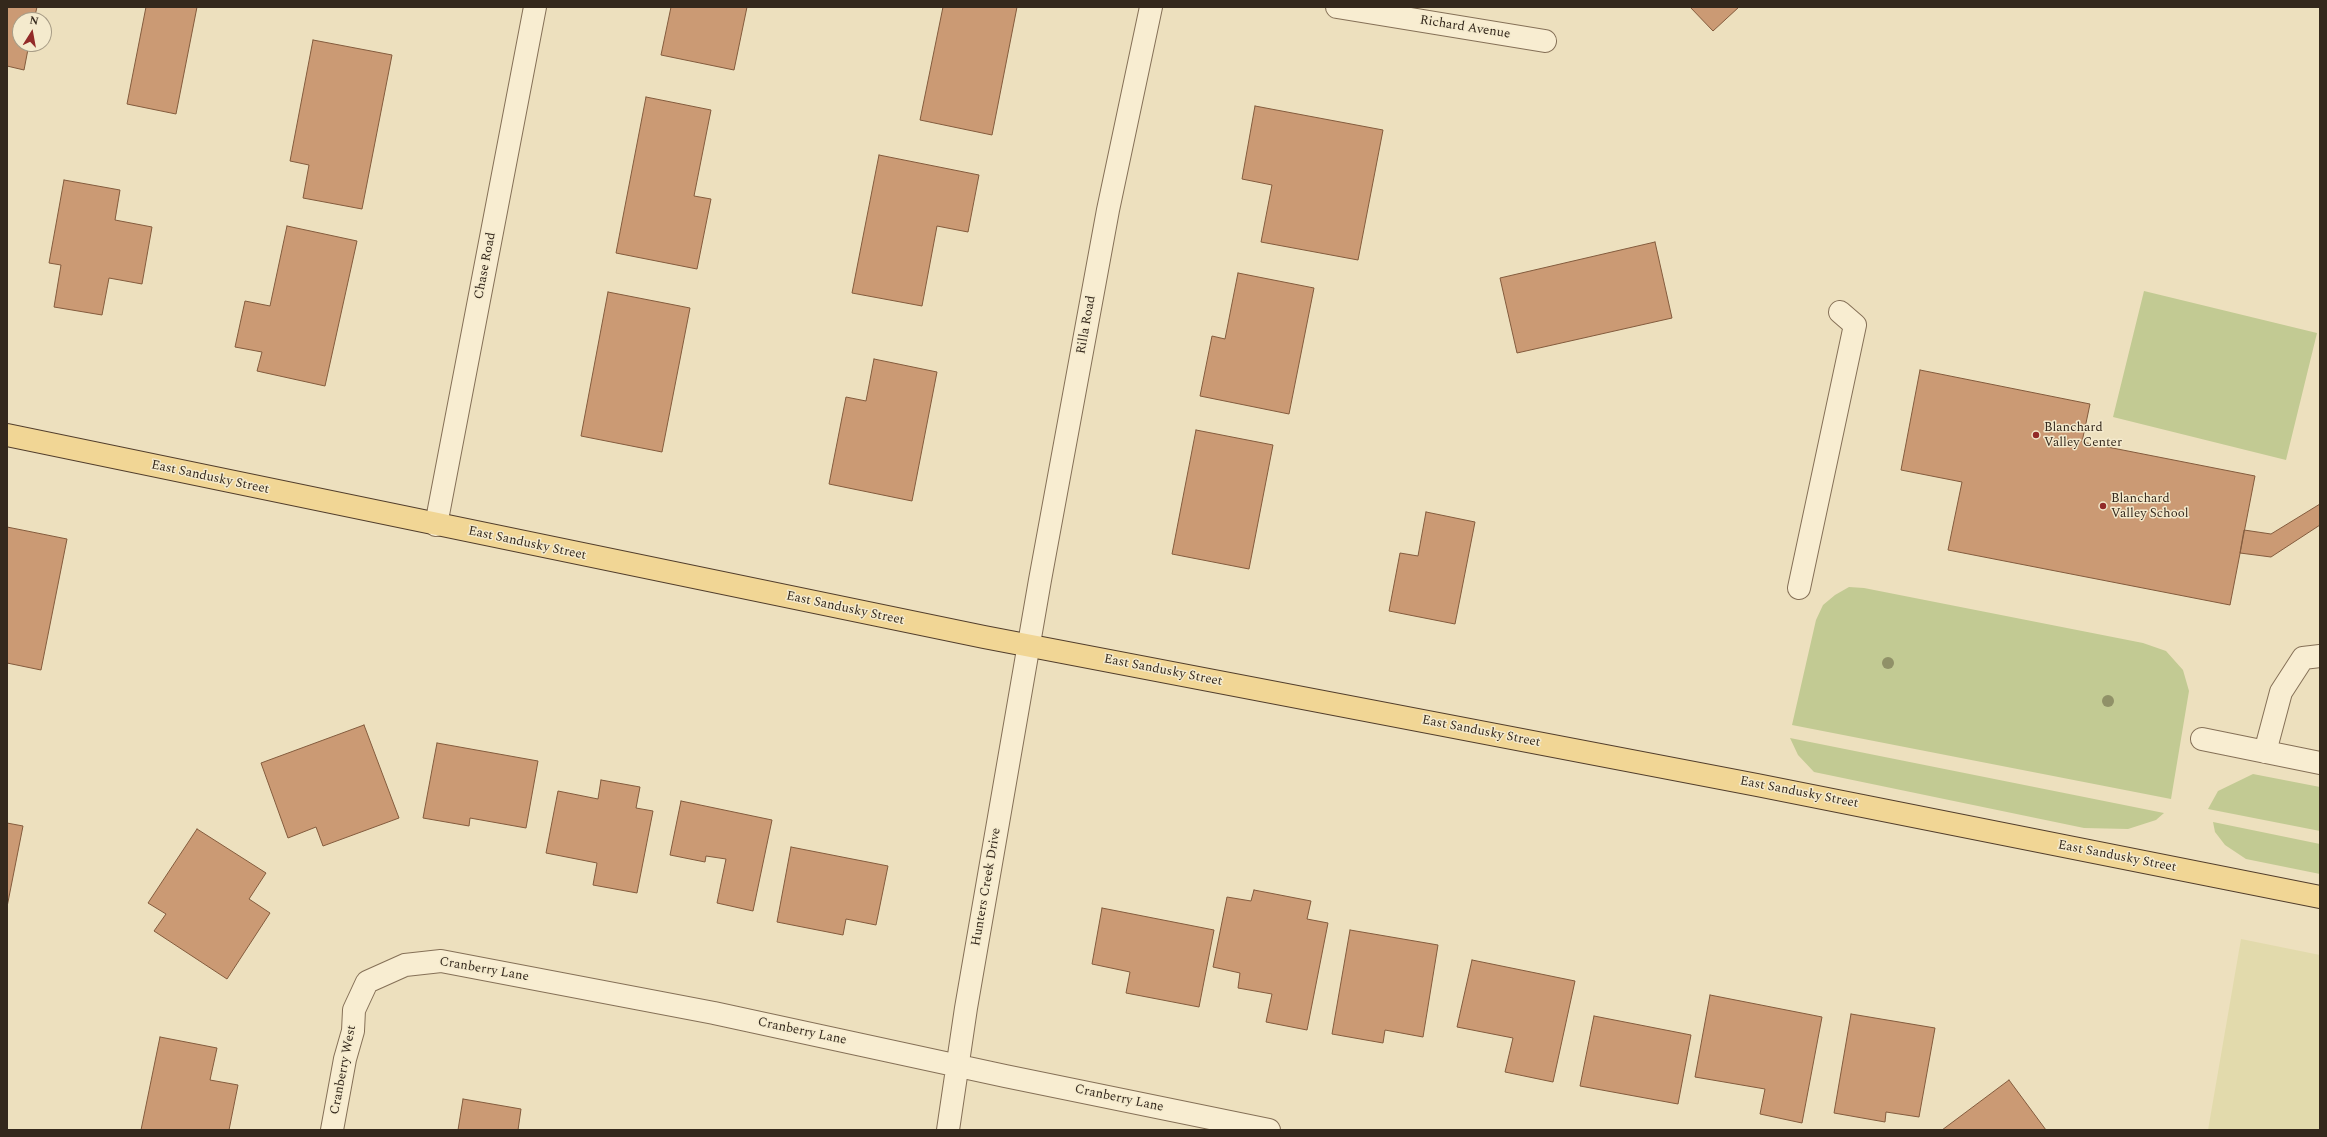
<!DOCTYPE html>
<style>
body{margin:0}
#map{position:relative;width:2327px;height:1137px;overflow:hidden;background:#ede0be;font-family:Spectral,serif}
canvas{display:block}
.frame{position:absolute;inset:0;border:8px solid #34281c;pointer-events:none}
.north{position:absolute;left:12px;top:12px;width:40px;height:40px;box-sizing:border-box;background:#f4eacd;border:1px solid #a79c86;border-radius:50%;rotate:11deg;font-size:11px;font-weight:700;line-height:16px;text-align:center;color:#34281c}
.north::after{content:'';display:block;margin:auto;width:14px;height:18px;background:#922a28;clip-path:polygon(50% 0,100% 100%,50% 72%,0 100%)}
</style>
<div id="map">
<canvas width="2327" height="1137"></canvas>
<div class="frame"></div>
<div class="north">N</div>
</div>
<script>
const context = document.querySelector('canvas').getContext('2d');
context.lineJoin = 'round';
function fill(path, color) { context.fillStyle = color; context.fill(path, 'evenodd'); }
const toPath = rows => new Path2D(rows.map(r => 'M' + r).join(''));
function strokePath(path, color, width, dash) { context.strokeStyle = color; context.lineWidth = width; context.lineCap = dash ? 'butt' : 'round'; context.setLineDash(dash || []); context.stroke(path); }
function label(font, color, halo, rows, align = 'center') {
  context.font = font + ' Spectral,serif'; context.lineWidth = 3; context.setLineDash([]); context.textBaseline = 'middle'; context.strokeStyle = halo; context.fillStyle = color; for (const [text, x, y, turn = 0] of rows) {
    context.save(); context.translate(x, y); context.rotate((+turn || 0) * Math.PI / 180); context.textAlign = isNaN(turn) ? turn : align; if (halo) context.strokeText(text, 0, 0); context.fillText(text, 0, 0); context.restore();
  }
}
fill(toPath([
 [2241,939,2320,955,2320,1130,2208,1130]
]), '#e2daac');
fill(toPath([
 [2144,291,2317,333,2286,460,2113,417],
 [1849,587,1864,588,2143,643,2166,651,2183,670,2189,691,2171,799,1792,725,1816,620,1823,605,1835,595],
 [1790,738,2164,813,2156,820,2128,829,2084,828,1814,772,1798,755],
 [2253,774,2320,787,2320,831,2208,809,2218,791],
 [2213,822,2320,844,2320,874,2246,859,2225,845,2215,832]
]), '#c2ca93');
const building = toPath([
 [7,7,37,7,34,20,20,20,20,44,29,44,24,70,7,66,7,7],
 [146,7,197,7,176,114,127,104,146,7],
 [671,7,747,7,734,70,661,55,671,7],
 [943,7,1017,7,992,135,920,120,943,7],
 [1690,7,1739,7,1713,31,1690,7],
 [313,40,392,55,362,209,303,198,309,165,290,161,313,40],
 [646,97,711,110,694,196,711,199,697,269,616,253,646,97],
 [1255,106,1383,130,1358,260,1261,242,1272,185,1242,179,1255,106],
 [879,155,979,175,968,232,937,226,922,306,852,293,879,155],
 [64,180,120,190,115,220,152,227,142,284,109,278,102,315,54,307,61,265,49,263,64,180],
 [287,226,357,241,325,386,257,371,262,352,235,347,245,301,270,306,287,226],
 [1655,242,1672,318,1517,353,1500,278,1655,242],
 [1238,273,1314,288,1289,414,1200,396,1212,336,1225,339,1238,273],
 [608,292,690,308,662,452,581,436,608,292],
 [874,359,937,372,912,501,829,484,846,397,866,401,874,359],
 [1920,370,2090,404,2082,442,2255,476,2230,605,1948,550,1962,482,1901,470,1920,370],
 [1196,430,1273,445,1249,569,1172,554,1196,430],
 [2320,504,2320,525,2271,557,2240,553,2244,530,2271,534,2320,504],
 [1426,512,1475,522,1455,624,1389,611,1400,553,1418,556,1426,512],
 [7,527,67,539,41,670,7,663,7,527],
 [364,725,399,818,323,846,316,827,288,838,261,763,364,725],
 [437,743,538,761,526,828,470,818,469,826,423,818,437,743],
 [601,780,640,787,636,808,653,811,637,893,593,885,597,863,546,853,558,791,598,799,601,780],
 [681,801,772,820,753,911,717,903,726,859,706,856,705,862,670,855,681,801],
 [7,823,23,826,7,907,7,823],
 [197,829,266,873,249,899,270,913,227,979,154,931,166,914,148,903,197,829],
 [791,847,888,866,876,925,846,919,843,935,777,922,791,847],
 [1254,890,1311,901,1307,919,1328,923,1307,1030,1266,1022,1272,994,1238,988,1240,973,1213,967,1227,897,1251,901,1254,890],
 [1102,908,1214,930,1199,1007,1126,993,1130,972,1092,964,1102,908],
 [1350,930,1438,945,1423,1037,1385,1030,1383,1043,1332,1034,1350,930],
 [1472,960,1575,981,1553,1082,1505,1072,1513,1038,1457,1027,1472,960],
 [1710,995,1822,1017,1802,1123,1760,1114,1765,1089,1695,1077,1710,995],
 [1851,1014,1935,1028,1919,1117,1886,1112,1885,1122,1834,1113,1851,1014],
 [1594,1016,1691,1035,1678,1104,1580,1086,1594,1016],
 [160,1037,217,1048,210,1080,238,1085,229,1130,141,1130,160,1037],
 [2009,1080,2046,1130,1942,1130,2009,1080],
 [463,1099,521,1109,518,1130,458,1130,463,1099]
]);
fill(building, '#cb9a74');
strokePath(building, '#835b3d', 1);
const minor = toPath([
 [1337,7,1545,41],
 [436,525,535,7],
 [1799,588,1855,325,1840,312],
 [2202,739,2320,763],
 [2265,752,2281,692,2303,658,2320,656],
 [332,1130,345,1059,353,1031,354,1010,367,982,405,965,441,961,714,1013,1005,1076,1269,1130],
 [948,1130,966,1008,1040,580,1108,210,1151,7]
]);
const major = toPath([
 [7,435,984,637,1757,785,2320,897]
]);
strokePath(minor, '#857057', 24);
strokePath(major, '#523e2c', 24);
strokePath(minor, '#f8edd1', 22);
strokePath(major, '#f1d695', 22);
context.fillStyle = '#909168';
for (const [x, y] of [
 [1888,663],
 [2108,701]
]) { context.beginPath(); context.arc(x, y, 6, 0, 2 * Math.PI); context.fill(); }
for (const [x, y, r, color] of [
 [2036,435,4,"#922a28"],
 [2103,506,4,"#922a28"]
]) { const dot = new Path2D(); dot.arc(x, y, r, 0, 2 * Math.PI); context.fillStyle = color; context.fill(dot); strokePath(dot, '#f4eacd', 1.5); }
label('13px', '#34281c', '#f4eacd', [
 ["Richard Avenue",1465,28,9],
 ["Chase Road",486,266,-79],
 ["Rilla Road",1087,325,-80],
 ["East Sandusky Street",210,478,12],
 ["East Sandusky Street",527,544,12],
 ["East Sandusky Street",845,609,12],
 ["East Sandusky Street",1163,671,11],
 ["East Sandusky Street",1481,732,11],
 ["East Sandusky Street",1799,793,11],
 ["East Sandusky Street",2117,857,11],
 ["Hunters Creek Drive",987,887,-80],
 ["Cranberry Lane",484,970,10],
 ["Cranberry Lane",802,1032,12],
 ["Cranberry West",344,1070,-79],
 ["Cranberry Lane",1119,1099,12]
]);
label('13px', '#34281c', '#f4eacd', [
 ["Blanchard",2044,428],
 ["Valley Center",2044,443],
 ["Blanchard",2111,499],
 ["Valley School",2111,514]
], 'left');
</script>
